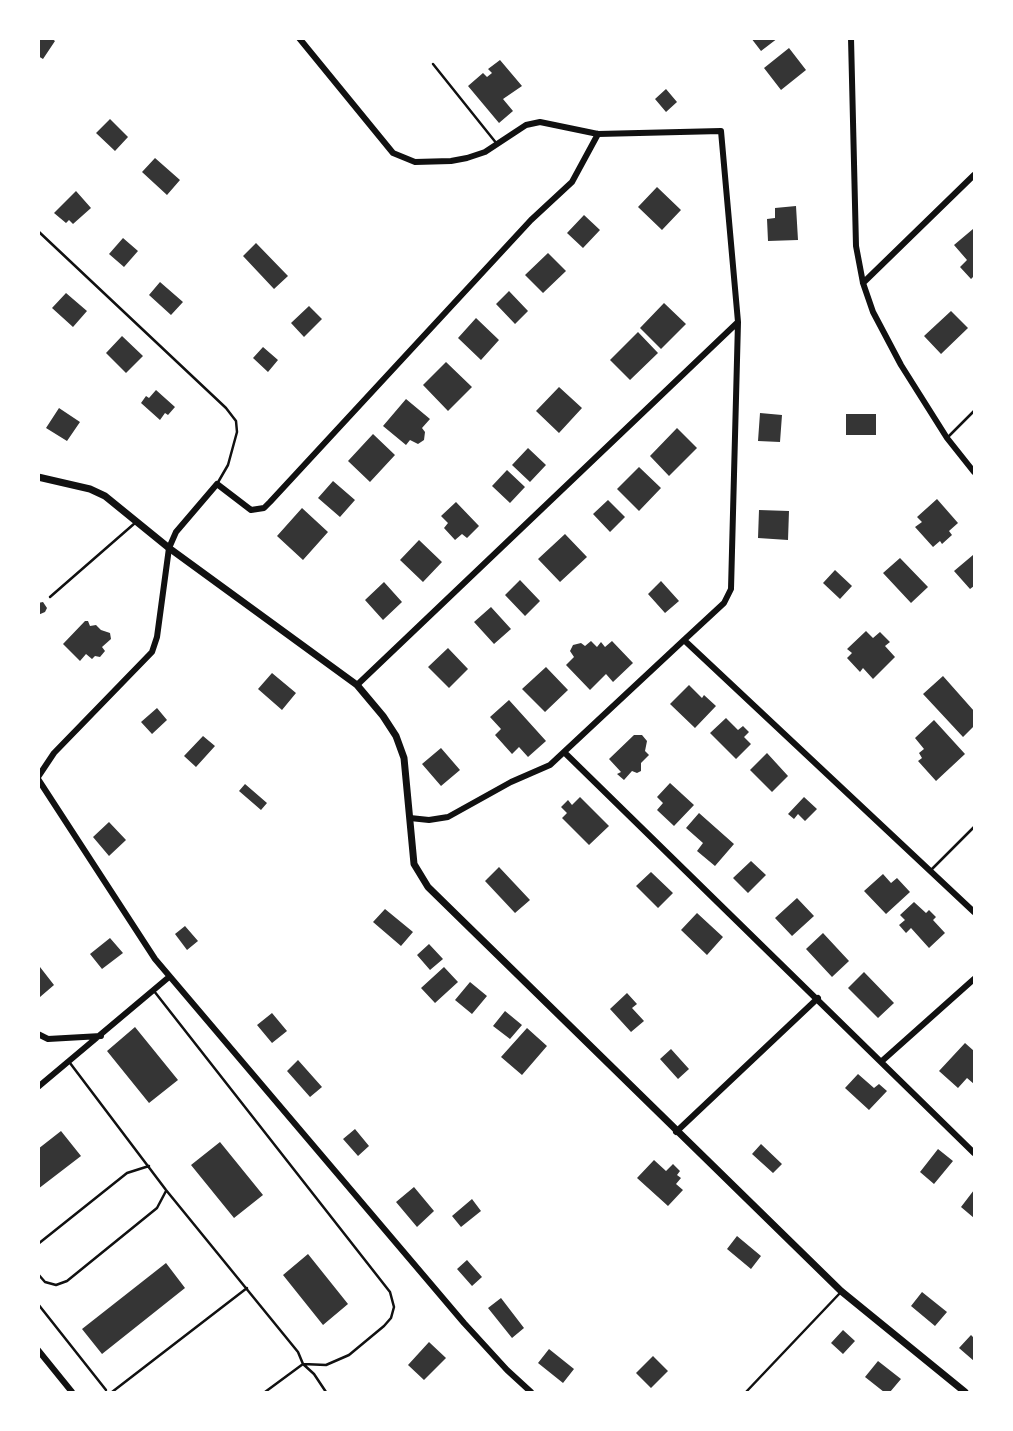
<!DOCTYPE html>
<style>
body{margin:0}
#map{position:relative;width:1013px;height:1431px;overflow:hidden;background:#fff;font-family:"DejaVu Sans",sans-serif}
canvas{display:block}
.frame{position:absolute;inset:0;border:40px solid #fff;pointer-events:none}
</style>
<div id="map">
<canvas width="1013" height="1431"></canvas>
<div class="frame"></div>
</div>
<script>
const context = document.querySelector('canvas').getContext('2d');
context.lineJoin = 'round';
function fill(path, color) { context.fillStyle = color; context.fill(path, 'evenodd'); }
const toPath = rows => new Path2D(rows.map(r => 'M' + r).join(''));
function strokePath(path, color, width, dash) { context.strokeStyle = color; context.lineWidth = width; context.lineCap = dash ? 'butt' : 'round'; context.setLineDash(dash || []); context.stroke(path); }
fill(toPath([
 [38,38,51,38,55,41,43,59,38,56],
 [751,38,778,38,761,51],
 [789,48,806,70,781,90,764,68],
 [500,60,522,86,503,99,513,111,499,123,468,86,483,73,487,77,492,73,488,69],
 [666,89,677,102,666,112,655,99],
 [110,119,128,137,115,151,96,133],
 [155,158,180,180,167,195,142,172],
 [657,187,681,210,662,230,638,207],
 [76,191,91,208,73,224,69,220,66,223,54,213],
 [796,206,798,240,768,241,767,219,775,218,775,208],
 [584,215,600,230,583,248,567,233],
 [973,229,974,231,974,276,971,279,960,267,967,260,954,245],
 [123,238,138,251,124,267,109,254],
 [256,243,288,276,274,289,243,256],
 [548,253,566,271,543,293,525,275],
 [160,282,183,302,171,315,149,295],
 [509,291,528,311,515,324,496,304],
 [66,293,87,311,73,327,52,308],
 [664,303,686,324,661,349,640,328],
 [309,306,322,319,304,337,291,323],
 [951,311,968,328,941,354,924,336],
 [476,318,499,340,481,360,458,338],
 [638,332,658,353,630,380,610,360],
 [122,336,143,356,126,373,106,353],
 [263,347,278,360,268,372,253,358],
 [446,362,472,387,448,411,423,385],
 [559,387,582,408,559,433,536,411],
 [156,390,175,407,168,415,165,413,160,420,141,403,146,396,149,398],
 [406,399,430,419,422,428,425,432,424,440,418,444,410,440,406,445,383,426],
 [59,408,80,422,67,441,46,428],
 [760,413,782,415,780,442,758,441],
 [846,414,876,414,876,435,846,435],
 [677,428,697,448,669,476,650,456],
 [373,434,395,455,370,482,348,461],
 [528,448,546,465,530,482,512,465],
 [639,467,661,488,639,511,617,489],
 [507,470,525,487,510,503,492,486],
 [333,481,355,500,340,517,318,498],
 [937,499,958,523,949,531,952,535,942,544,940,541,933,547,915,527,922,522,917,517],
 [608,500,625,517,610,532,593,514],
 [456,502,479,526,467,538,462,534,455,540,444,528,448,523,441,516],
 [302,508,328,532,303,560,277,536],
 [759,510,789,511,788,540,758,538],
 [565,534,587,557,560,582,538,559],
 [419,540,442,562,423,582,400,560],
 [973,555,974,586,970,589,954,571],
 [900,558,928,587,911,603,883,573],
 [835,570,852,586,840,599,823,583],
 [520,580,540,601,525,616,505,595],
 [661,581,679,601,665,613,648,594],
 [384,582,402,602,383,620,365,600],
 [43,602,47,608,45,612,38,615,38,603],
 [491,607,511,629,494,644,474,622],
 [85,621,88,621,90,626,96,625,101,630,110,633,111,639,102,647,105,651,100,657,95,656,92,659,86,654,80,661,63,644],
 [866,631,873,638,880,632,890,642,885,646,895,657,873,679,863,668,860,672,847,658,852,653,847,649],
 [591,641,597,647,601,642,605,647,612,641,633,663,613,682,606,674,590,690,566,665,574,657,570,651,573,645,581,643,585,646],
 [448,648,468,669,449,688,428,667],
 [546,667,568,690,545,712,522,689],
 [272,673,296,693,282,710,258,689],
 [943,676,974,711,974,726,963,737,923,694],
 [689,685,702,698,704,695,716,706,695,728,670,704],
 [509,700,546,741,528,757,519,747,512,754,495,735,501,729,490,717],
 [157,708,167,720,152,734,141,722],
 [726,718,738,730,743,726,749,732,744,737,751,744,736,759,710,733],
 [934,720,965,754,936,781,918,761,922,758,919,753,924,749,915,738],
 [634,735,642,735,647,741,645,751,649,755,641,763,641,771,637,773,632,771,624,780,617,774,621,772,609,759],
 [203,736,215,746,196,767,184,756],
 [441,748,460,770,441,786,422,764],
 [767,753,788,776,772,792,750,770],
 [670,783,694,805,674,826,657,810,663,803,657,797],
 [245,784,267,803,261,810,239,791],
 [580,797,609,826,589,845,562,818,567,813,561,807,568,800,572,805],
 [804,797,817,809,805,821,798,814,794,819,788,814],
 [699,813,734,844,715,866,697,851,703,843,686,828],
 [109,822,126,840,109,856,93,837],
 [751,861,766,875,748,893,733,878],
 [499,867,530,900,515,913,485,881],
 [651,872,673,893,658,908,636,886],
 [883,874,891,883,897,878,910,892,886,914,864,891],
 [797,898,814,916,792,936,775,918],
 [914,902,926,913,929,910,936,917,933,920,945,933,929,948,911,928,906,933,899,925,905,920,900,915],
 [385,909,413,932,401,946,373,922],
 [697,913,723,937,707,955,681,930],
 [185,926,198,941,187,950,175,934],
 [823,933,849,961,832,977,806,949],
 [110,938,123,953,102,969,90,954],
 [429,944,443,959,430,970,417,955],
 [40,967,54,985,40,997,38,994],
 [444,967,458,982,435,1003,421,988],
 [864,972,894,1003,878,1018,848,988],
 [470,982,487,996,472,1014,455,1000],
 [627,993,637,1004,632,1008,644,1021,631,1032,610,1009],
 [505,1011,522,1025,510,1039,493,1026],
 [272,1013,287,1031,272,1043,257,1025],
 [135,1027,178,1080,149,1103,107,1051],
 [527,1028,547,1046,522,1075,501,1057],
 [965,1043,974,1051,974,1084,967,1078,958,1088,939,1071],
 [671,1049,689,1069,678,1079,660,1059],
 [298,1060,322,1087,310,1097,287,1071],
 [858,1074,874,1088,879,1084,887,1091,869,1110,845,1088],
 [355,1129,369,1146,358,1156,343,1139],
 [61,1131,81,1156,38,1189,38,1149],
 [220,1142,263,1195,234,1218,191,1165],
 [761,1144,782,1164,773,1173,752,1154],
 [938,1149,953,1161,934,1184,920,1172],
 [654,1160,666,1171,673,1164,680,1171,677,1175,681,1178,676,1184,683,1190,668,1206,637,1178],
 [414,1187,434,1211,417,1227,396,1202],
 [974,1190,974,1218,961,1207],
 [472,1199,481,1211,461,1227,452,1216],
 [737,1236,761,1256,751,1269,727,1249],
 [308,1254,348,1304,323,1325,283,1275],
 [467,1260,482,1277,472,1286,457,1269],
 [166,1263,185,1288,102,1354,82,1329],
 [922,1292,947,1312,935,1326,911,1306],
 [501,1298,524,1328,512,1338,488,1308],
 [843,1330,855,1341,843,1354,831,1343],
 [971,1335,974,1338,974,1361,959,1348],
 [429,1342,446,1358,424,1380,408,1365],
 [549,1349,574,1369,563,1383,538,1363],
 [653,1356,668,1371,651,1388,636,1373],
 [878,1361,901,1379,890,1392,884,1392,865,1377]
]), '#353535');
strokePath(toPath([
 [38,1304,106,1390]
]), '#111', 2.5);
strokePath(toPath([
 [433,64,497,144],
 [38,231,226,408,236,421,237,432,228,465,217,484],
 [947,438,974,411],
 [50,597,135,523],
 [932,869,974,827],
 [154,991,390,1292,394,1307,391,1318,384,1326,349,1355,326,1365,303,1364,265,1392],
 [70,1063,166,1190,298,1352,303,1364,314,1374,326,1392],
 [38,1244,127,1173,149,1166],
 [38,1274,45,1282,56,1285,67,1281,157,1208,166,1191],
 [112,1392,247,1288],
 [746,1392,840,1293]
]), '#111', 2.5);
strokePath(toPath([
 [299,38,393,153,415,162,451,161,467,158,485,152,526,125,540,122,598,134,721,131,738,322,357,685],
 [851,38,856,246,863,283,873,312,901,365,947,438,974,472],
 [863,283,974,175],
 [684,640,724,603,731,589,738,322],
 [565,753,974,1153],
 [38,777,54,753,152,652,157,637,169,548,176,532,217,484,251,510,264,508,270,502,531,220,572,182,598,134],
 [38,779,155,959,464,1323,507,1370,531,1392],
 [410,818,429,820,448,817,511,782,550,765,684,640,974,912],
 [38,1034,48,1039,101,1036],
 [882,1061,974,979],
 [38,1087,169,977],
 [676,1132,818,998],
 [38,1350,72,1392]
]), '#111', 6);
strokePath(toPath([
 [38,477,90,489,105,496,169,548,357,685,383,716,396,736,404,758,414,864,428,887,841,1291,965,1392]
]), '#111', 7);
</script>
